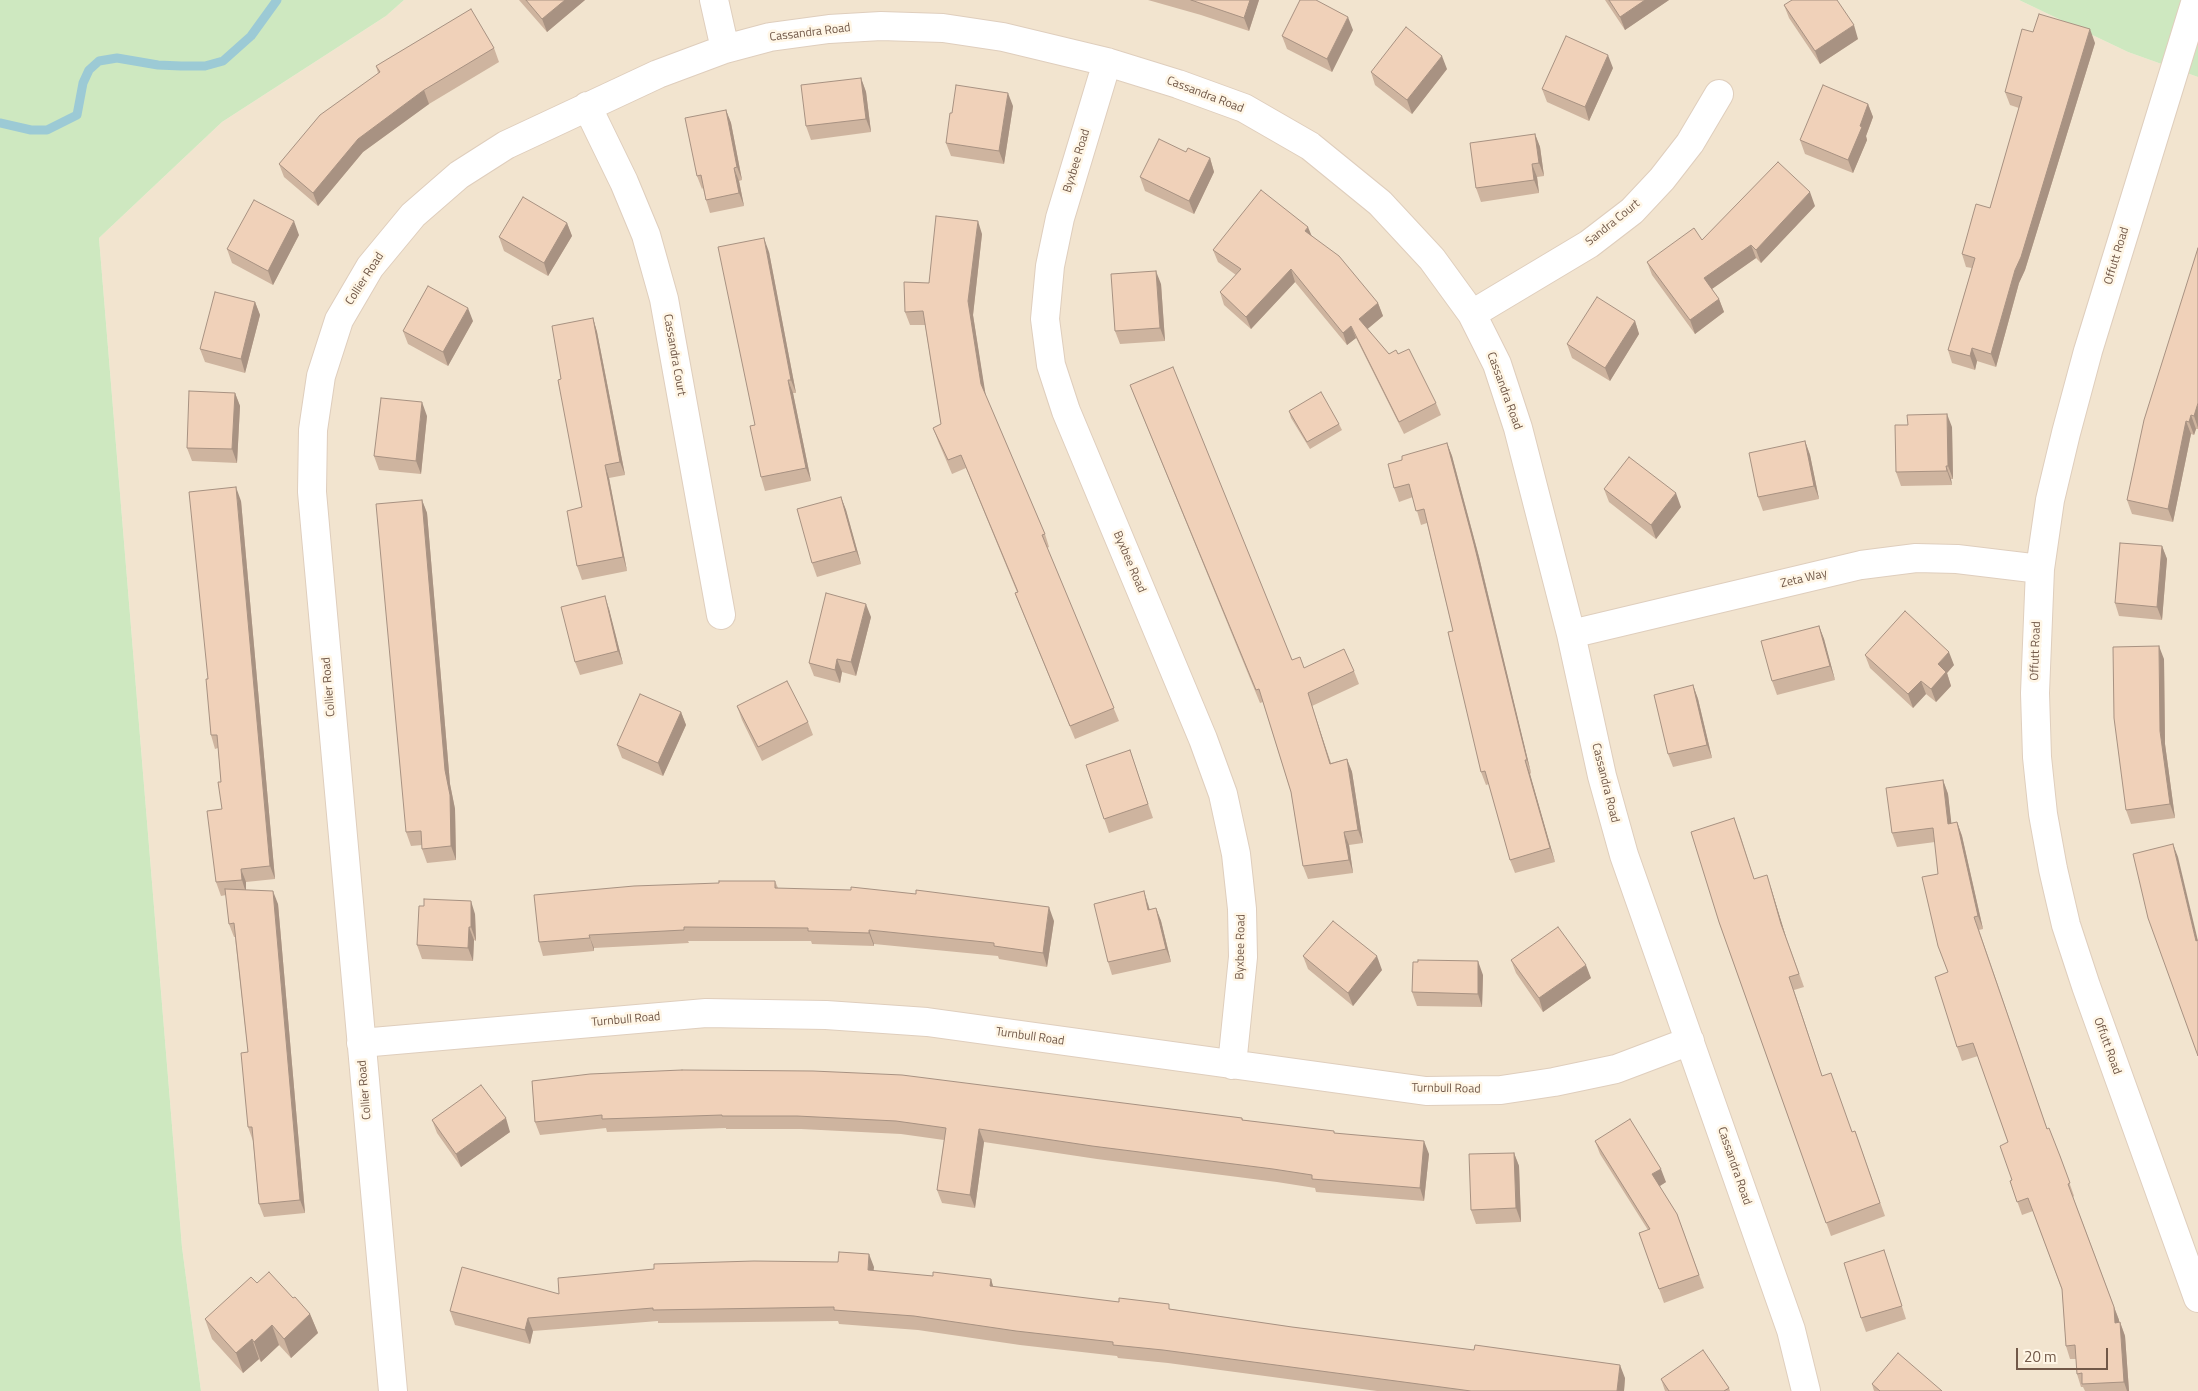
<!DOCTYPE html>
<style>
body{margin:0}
#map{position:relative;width:2198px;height:1391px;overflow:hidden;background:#fbf2e0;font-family:"Titillium Web",sans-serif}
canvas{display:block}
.scale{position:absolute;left:2016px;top:1348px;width:92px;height:22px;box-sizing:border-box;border:2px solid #715848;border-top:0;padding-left:6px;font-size:15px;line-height:18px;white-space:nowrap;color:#715848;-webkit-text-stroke:4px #fff6e6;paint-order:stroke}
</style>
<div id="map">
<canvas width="2198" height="1391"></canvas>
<div class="scale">20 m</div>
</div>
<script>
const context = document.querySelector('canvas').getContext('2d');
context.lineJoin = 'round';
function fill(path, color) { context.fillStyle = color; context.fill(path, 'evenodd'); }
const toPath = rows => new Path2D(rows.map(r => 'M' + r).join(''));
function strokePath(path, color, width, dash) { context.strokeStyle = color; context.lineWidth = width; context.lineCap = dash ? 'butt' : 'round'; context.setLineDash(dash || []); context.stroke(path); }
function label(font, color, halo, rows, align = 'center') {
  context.font = font + ' "Titillium Web",sans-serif'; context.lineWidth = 5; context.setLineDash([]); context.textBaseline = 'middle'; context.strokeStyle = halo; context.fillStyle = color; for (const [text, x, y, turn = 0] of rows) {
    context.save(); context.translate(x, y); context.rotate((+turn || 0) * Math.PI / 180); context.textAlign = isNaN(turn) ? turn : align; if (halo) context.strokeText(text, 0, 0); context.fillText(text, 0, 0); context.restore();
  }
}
fill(toPath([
 [404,0,2019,0,2128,52,2198,77,2198,1391,201,1391,182,1247,99,238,222,122,386,16]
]), '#f2e4cf');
fill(toPath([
 [0,0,404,0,386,16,222,122,99,238,182,1247,201,1391,0,1391],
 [2019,0,2198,0,2198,77,2128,52]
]), '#cee8c0');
strokePath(toPath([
 [0,123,31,130,47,130,77,115,83,83,89,70,99,61,117,58,158,65,181,66,205,66,223,61,251,36,277,0]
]), '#9ccad5', 9);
const minor = toPath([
 [714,0,725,49],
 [2196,0,2088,351,2066,433,2050,500,2040,569,2035,693,2037,757,2043,814,2053,869,2066,925,2086,986,2198,1298],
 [1107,62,1060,218,1050,266,1045,319,1051,365,1066,411,1203,739,1223,794,1236,854,1242,909,1243,957,1232,1065],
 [587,106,624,182,646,235,664,299,721,615],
 [1472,314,1589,244,1632,211,1662,179,1690,143,1719,94],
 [1571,634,1861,565,1916,558,1957,559,2040,569],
 [361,1043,706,1013,826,1015,927,1022,1426,1091,1501,1090,1554,1082,1616,1069,1690,1041],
 [393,1391,312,492,313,430,321,376,339,320,370,267,413,215,459,175,506,145,658,74,725,49,770,37,829,29,881,26,943,28,1003,37,1107,62,1178,84,1244,108,1310,146,1380,203,1432,259,1472,314,1497,364,1518,428,1571,634,1602,776,1624,855,1791,1330,1806,1391]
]);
strokePath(minor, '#dfcebd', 30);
strokePath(minor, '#fff', 28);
fill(toPath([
 [519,0,585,0,547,32],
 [1148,0,1259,0,1249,31,1201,15],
 [1605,0,1669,0,1625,30],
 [1784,5,1858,39,1820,64,1789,18],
 [1353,30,1332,72,1287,49,1282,36],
 [2033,32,2095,43,2025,270,2019,283,1996,367,1977,361,1975,370,1952,363,1948,350,1972,268,1966,267,1962,254,1990,208,2019,108,2010,105,2005,92],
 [494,48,499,62,429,104,363,152,318,206,284,177,279,164,378,73,376,66],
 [1613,68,1589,121,1547,102,1542,89],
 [1447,69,1412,114,1375,85,1371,72],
 [861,78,866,92,871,132,811,140,806,126],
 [1868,104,1873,117,1866,136,1867,140,1853,173,1805,154,1800,140],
 [1013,106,1004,164,951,156,946,143,952,113],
 [726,110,731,123,742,180,739,181,744,206,710,213,706,200,703,188,702,189,697,176],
 [1535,134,1540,147,1544,176,1537,177,1539,193,1481,202,1476,188],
 [1186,152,1210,158,1214,172,1194,214,1145,191,1140,177],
 [1815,206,1761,263,1756,258,1712,289,1719,299,1724,312,1695,334,1652,275,1647,262,1702,240],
 [567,223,572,236,548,276,504,251,499,237],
 [982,234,973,315,985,394,1045,534,1049,547,1047,548,1119,721,1075,739,1020,606,1015,593,1017,592,966,468,952,474,938,441,933,428,941,424,925,325,910,325,905,312,929,283],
 [299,235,273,285,232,263,227,249],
 [1311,235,1378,303,1383,316,1367,329,1389,354,1398,354,1436,403,1441,415,1404,434,1356,338,1347,345,1295,282,1251,329,1224,305,1220,292,1236,275,1218,262,1213,250],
 [2198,248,2198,429,2196,429,2194,435,2191,434,2173,522,2132,514,2127,500],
 [769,252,796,393,793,393,811,481,765,491,761,477,755,425],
 [1161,284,1165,341,1120,344,1115,331],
 [255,302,260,315,245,373,205,362,200,349],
 [593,318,597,332,625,475,609,478,627,571,582,580,577,566,582,507,561,379],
 [473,321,448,366,408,344,403,331],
 [1635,321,1639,334,1610,381,1572,358,1567,344],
 [1130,385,1292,660,1304,668,1354,671,1359,684,1312,706,1331,763,1347,759,1352,772,1363,843,1349,845,1353,873,1308,879,1303,866,1291,792,1263,702,1260,703],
 [235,393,240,406,237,463,192,461,187,448],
 [1289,411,1339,424,1342,430,1310,449,1291,418],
 [427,416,421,474,379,470,374,456],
 [1908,425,1952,427,1953,479,1951,479,1952,485,1901,486,1896,472],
 [1805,441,1810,455,1819,499,1763,511,1758,497],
 [1447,443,1452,456,1479,557,1531,773,1530,774,1555,862,1515,873,1510,860,1489,784,1486,785,1481,772,1453,631,1427,523,1421,525,1413,497,1399,502,1394,488,1402,460],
 [1604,489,1681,507,1656,539,1609,502],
 [841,497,846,510,861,564,817,577,812,563],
 [422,500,427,513,450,784,455,809,456,860,427,863,422,849,422,845,411,846,406,832],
 [241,501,275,879,246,882,246,890,278,904,305,1213,264,1217,259,1204,253,1141,248,1127,248,1052,235,937,234,937,229,924,226,895,221,896,216,882,222,809,221,782,218,748,215,749,211,735,208,679],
 [2162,546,2167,559,2162,620,2119,616,2115,603],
 [609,609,623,664,580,675,575,662],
 [871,617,856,676,842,672,840,683,814,676,809,663],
 [1819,626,1824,639,1835,680,1777,695,1772,681],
 [1865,655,1954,665,1947,673,1951,686,1936,702,1926,694,1913,708,1870,668],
 [2164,659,2165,744,2175,818,2131,824,2126,810],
 [1693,685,1698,699,1712,758,1673,767,1668,754],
 [737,706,808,722,813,735,762,761,742,720],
 [681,712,686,725,663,776,622,758,617,745],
 [1130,750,1153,818,1109,833,1086,765],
 [1943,780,1948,794,1951,823,1957,822,1962,836,1983,929,1979,930,2047,1129,2060,1156,2074,1196,2073,1197,2119,1320,2119,1323,2120,1322,2125,1336,2129,1391,2085,1391,2083,1387,2081,1387,2077,1374,2076,1359,2070,1359,2066,1346,2062,1290,2033,1211,2022,1215,2010,1181,2012,1180,2008,1142,1978,1056,1962,1061,1957,1047,1948,972,1935,842,1897,847,1892,833],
 [1739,831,1754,879,1771,888,1786,937,1804,987,1794,990,1822,1076,1852,1132,1855,1131,1885,1216,1831,1236,1719,922],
 [775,881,778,888,1054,921,1047,967,999,959,998,956,874,944,874,946,812,944,811,941,688,941,689,943,594,948,594,951,543,956,539,942,719,883],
 [1148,904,1150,910,1156,908,1161,921,1171,962,1112,975,1108,962],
 [475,914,476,941,474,940,473,961,422,959,417,945],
 [1303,956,1382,970,1353,1006,1308,969],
 [1511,960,1591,978,1543,1012,1516,973],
 [1483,975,1482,1007,1417,1006,1412,992],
 [532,1081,1242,1118,1243,1120,1335,1133,1429,1154,1424,1201,1316,1192,1315,1188,1277,1182,1097,1159,984,1142,975,1208,942,1203,937,1190,944,1140,901,1134,801,1129,726,1129,726,1128,607,1132,606,1128,540,1135,535,1122],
 [432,1120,510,1132,461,1167,437,1133],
 [1595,1141,1666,1182,1659,1186,1677,1214,1704,1288,1664,1303,1639,1233,1648,1230,1600,1154],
 [1514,1153,1519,1166,1521,1222,1476,1224,1471,1210],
 [1884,1250,1906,1319,1866,1332,1861,1318],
 [874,1267,873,1271,933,1276,991,1279,993,1287,1171,1309,1625,1378,1624,1391,1377,1391,1168,1363,1118,1358,1117,1356,1020,1345,918,1330,839,1324,838,1321,658,1323,658,1321,533,1331,530,1344,455,1325,450,1311,559,1294],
 [257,1283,293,1298,310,1314,318,1333,291,1358,279,1345,261,1362,259,1359,243,1373,212,1339,205,1319],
 [1661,1379,1729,1388,1730,1391,1665,1391],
 [1872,1384,1942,1391,1874,1391]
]), '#ceb49f');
fill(toPath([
 [565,0,585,0,547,32,542,19],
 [1250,0,1259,0,1249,31,1244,18],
 [1645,0,1669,0,1625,30,1620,17],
 [1348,17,1353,30,1332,72,1327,59],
 [1854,25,1858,39,1820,64,1815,51],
 [2090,29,2095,43,2025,270,2019,283,1996,367,1991,354,2015,270],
 [1608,55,1613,68,1589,121,1585,107],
 [1442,56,1447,69,1412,114,1407,100],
 [861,78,866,92,871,132,866,119],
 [424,90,429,104,363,152,318,206,313,193,358,139],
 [1008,93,1013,106,1004,164,999,151],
 [1868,104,1873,117,1866,136,1867,140,1853,173,1848,160,1860,126],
 [726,110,731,123,742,180,737,167],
 [1535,134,1540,147,1544,176,1539,163],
 [1210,158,1214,172,1194,214,1189,201],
 [1532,164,1537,177,1539,193,1534,180],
 [734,168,739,181,744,206,739,193],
 [1810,192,1815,206,1761,263,1756,250],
 [294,221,299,235,273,285,268,271],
 [978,221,982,234,973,315,986,397,981,384,968,301],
 [567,223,572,236,548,276,544,263],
 [1308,227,1313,239,1305,231],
 [764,238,769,252,796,393,791,380],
 [1751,245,1756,258,1709,291,1704,278],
 [1291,269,1295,282,1251,329,1246,317],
 [1156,271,1161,284,1165,341,1160,328],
 [1719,299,1724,312,1695,334,1690,320],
 [255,302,260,315,245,373,241,359],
 [1378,303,1383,316,1364,332,1359,319],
 [468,308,473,321,448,366,443,352],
 [593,318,597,332,625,475,620,462],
 [1635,321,1639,334,1610,381,1605,368],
 [1351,326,1356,338,1347,345,1343,333],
 [1972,348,1977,361,1975,370,1970,356],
 [788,380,793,393,811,481,806,468],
 [235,393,240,406,237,463,232,449],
 [422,402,427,416,421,474,416,461],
 [2198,403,2198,428,2194,416],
 [1947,414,1952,427,1953,479,1948,466],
 [2191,415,2196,429,2194,435,2189,422],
 [2186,421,2191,434,2173,522,2168,509],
 [1805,441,1810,455,1819,499,1814,486],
 [1447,443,1452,456,1479,557,1531,773,1527,760],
 [605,465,609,478,627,571,623,557],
 [1946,466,1951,479,1952,485,1947,471],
 [236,487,241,501,275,879,270,866],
 [1676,493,1681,507,1656,539,1651,525],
 [841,497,846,510,861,564,856,551],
 [422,500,427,513,450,784,455,809,456,860,451,846],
 [2162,546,2167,559,2162,620,2157,607],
 [605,596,609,609,623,664,618,651],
 [866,604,871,617,856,676,851,662],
 [1819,626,1824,639,1835,680,1830,666],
 [2159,646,2164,659,2165,744,2175,818,2170,804,2160,731],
 [1949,652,1954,665,1947,673,1951,686,1936,702,1931,689,1938,664],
 [837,659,842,672,840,683,835,670],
 [1921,681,1926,694,1913,708,1908,694],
 [1693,685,1698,699,1712,758,1707,745],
 [1308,693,1312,706,1335,777,1330,764],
 [681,712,686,725,663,776,658,763],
 [1347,759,1352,772,1363,843,1358,830],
 [1525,760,1530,774,1555,862,1550,848],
 [1943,780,1948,794,1953,837,1948,824],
 [1957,822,1962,836,1983,929,1978,916],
 [1344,832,1349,845,1353,873,1349,860],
 [2173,844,2178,857,2198,941,2196,941],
 [241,869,246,882,246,893,242,880],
 [1767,875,1771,888,1786,937,1781,924],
 [273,891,278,904,305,1213,300,1200],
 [1144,891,1148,904,1153,924,1148,910],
 [471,901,475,914,476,941,471,927],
 [1049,907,1054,921,1047,967,1043,953],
 [1156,908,1161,921,1171,962,1166,949],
 [469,927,474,940,473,961,468,948],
 [869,930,874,944,874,946,869,933],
 [589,935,594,948,594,951,590,938],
 [1377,956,1382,970,1353,1006,1348,993],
 [1478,961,1483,975,1482,1007,1478,994],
 [1586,965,1591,978,1543,1012,1539,998],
 [506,1118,510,1132,461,1167,456,1154],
 [979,1129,984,1142,975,1208,970,1195],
 [1424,1141,1429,1154,1424,1201,1420,1188],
 [1514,1153,1519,1166,1521,1222,1516,1208],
 [1661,1169,1666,1182,1657,1188,1652,1174],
 [869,1254,874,1267,872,1283,868,1270],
 [991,1279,995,1293,990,1286],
 [2114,1307,2119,1320,2120,1336,2115,1323],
 [310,1314,318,1333,291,1358,284,1339],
 [528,1318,533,1331,530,1344,525,1330],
 [2120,1322,2125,1336,2129,1391,2127,1391,2124,1382],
 [272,1325,279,1345,261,1362,254,1342],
 [252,1339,259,1359,243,1373,236,1353],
 [1620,1365,1625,1378,1624,1391,1617,1391]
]), '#a89282');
const building = toPath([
 [526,0,565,0,542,19,526,0],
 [1191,0,1250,0,1244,18,1191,0],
 [1300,0,1316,0,1348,17,1327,59,1282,36,1300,0],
 [1609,0,1645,0,1620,17,1609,0],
 [1792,0,1837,0,1854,25,1815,51,1784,5,1792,0],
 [471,9,494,48,424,90,358,139,313,193,279,164,320,115,380,72,376,66,471,9],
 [2039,14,2090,29,2021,257,2015,270,1991,354,1972,348,1970,356,1948,350,1975,258,1962,254,1976,204,1990,208,2022,97,2005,92,2022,29,2033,32,2039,14],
 [1406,27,1442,56,1407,100,1371,72,1406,27],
 [1566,36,1608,55,1585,107,1542,89,1566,36],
 [861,78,866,119,806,126,801,85,861,78],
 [956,85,1008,93,999,151,946,143,950,113,952,113,956,85],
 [1823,85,1868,104,1860,126,1862,127,1848,160,1800,140,1823,85],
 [726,110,737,167,734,168,739,193,706,200,701,175,697,176,685,118,726,110],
 [1535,134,1539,163,1532,164,1534,180,1476,188,1470,143,1535,134],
 [1159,139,1186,152,1188,148,1210,158,1189,201,1140,177,1159,139],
 [1778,162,1810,192,1756,250,1751,245,1704,278,1719,299,1690,320,1647,262,1694,228,1702,240,1778,162],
 [1261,190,1308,227,1305,231,1339,256,1378,303,1359,319,1389,354,1396,350,1398,354,1409,349,1436,403,1399,422,1351,326,1343,333,1291,269,1246,317,1220,292,1241,269,1213,250,1261,190],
 [523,197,567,223,544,263,499,237,523,197],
 [254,200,294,221,268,271,227,249,254,200],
 [936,216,978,221,968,301,981,384,1045,534,1042,535,1114,708,1070,726,1015,593,1018,592,961,455,948,460,933,428,941,424,923,311,905,312,904,282,929,283,936,216],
 [764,238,791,380,788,380,806,468,761,477,750,426,755,425,718,247,764,238],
 [2198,248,2198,403,2194,416,2191,415,2189,422,2186,421,2168,509,2127,500,2144,420,2198,248],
 [1156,271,1160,328,1115,331,1111,274,1156,271],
 [428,286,468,308,443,352,403,331,428,286],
 [215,292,255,302,241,359,200,349,215,292],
 [1597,297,1635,321,1605,368,1567,344,1597,297],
 [593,318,620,462,605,465,623,557,577,566,567,511,582,507,558,380,561,379,552,326,593,318],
 [1173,367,1292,660,1300,657,1304,668,1344,649,1354,671,1308,693,1330,764,1347,759,1358,830,1344,832,1349,860,1303,866,1291,792,1259,689,1256,690,1130,385,1173,367],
 [189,391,235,393,232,449,187,448,189,391],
 [1321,392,1339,424,1307,442,1289,411,1321,392],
 [381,398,422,402,416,461,374,456,381,398],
 [1947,414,1948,466,1946,466,1947,471,1896,472,1895,425,1908,425,1907,415,1947,414],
 [1805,441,1814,486,1758,497,1749,453,1805,441],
 [1447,443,1474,544,1527,760,1525,760,1550,848,1510,860,1485,771,1481,772,1448,632,1453,631,1424,509,1416,511,1409,484,1394,488,1388,464,1402,460,1402,456,1447,443],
 [1629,457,1676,493,1651,525,1604,489,1629,457],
 [236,487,270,866,241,869,242,880,216,882,207,811,222,809,218,782,221,782,217,735,211,735,206,679,208,679,189,492,236,487],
 [841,497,856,551,812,563,797,509,841,497],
 [422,500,445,770,450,795,451,846,422,849,421,831,406,832,376,504,422,500],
 [2120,543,2162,546,2157,607,2115,603,2120,543],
 [826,593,866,604,851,662,837,659,835,670,809,663,826,593],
 [605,596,618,651,575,662,561,607,605,596],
 [1905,611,1949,652,1938,664,1946,672,1931,689,1921,681,1908,694,1865,655,1905,611],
 [1819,626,1830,666,1772,681,1761,641,1819,626],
 [2159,646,2160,731,2170,804,2126,810,2114,718,2113,647,2159,646],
 [787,681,808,722,758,747,737,706,787,681],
 [1693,685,1707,745,1668,754,1654,695,1693,685],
 [640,694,681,712,658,763,617,745,640,694],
 [1130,750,1148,804,1104,819,1086,765,1130,750],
 [1943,780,1948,824,1957,822,1978,916,1974,917,2047,1129,2049,1128,2060,1156,2070,1183,2068,1184,2114,1307,2115,1323,2120,1322,2124,1382,2082,1384,2082,1373,2077,1374,2075,1345,2066,1346,2062,1289,2028,1198,2017,1202,2010,1181,2012,1180,2000,1146,2008,1142,1973,1043,1957,1047,1935,977,1948,972,1938,946,1922,877,1938,874,1933,828,1892,833,1886,788,1943,780],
 [1734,818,1754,879,1767,875,1781,924,1799,974,1789,977,1822,1076,1831,1073,1852,1132,1855,1131,1880,1203,1826,1223,1719,922,1691,832,1734,818],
 [2173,844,2196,941,2198,940,2198,1056,2148,918,2133,854,2173,844],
 [719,881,775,881,775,888,851,890,851,887,916,894,916,890,1049,907,1043,953,994,946,994,943,869,930,869,933,808,931,808,928,684,927,684,930,589,935,590,938,539,942,534,895,634,886,719,883,719,881],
 [225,889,273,891,300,1200,259,1204,252,1127,248,1127,241,1053,248,1052,234,923,229,924,225,889],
 [1144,891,1148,910,1156,908,1166,949,1108,962,1094,904,1144,891],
 [424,899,471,901,471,927,469,927,468,948,417,945,419,906,424,906,424,899],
 [1333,921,1377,956,1348,993,1303,956,1333,921],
 [1558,927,1586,965,1539,998,1511,960,1558,927],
 [1418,960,1478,961,1478,994,1412,992,1413,962,1418,962,1418,960],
 [682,1070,813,1071,902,1075,1242,1118,1242,1120,1334,1131,1334,1133,1424,1141,1420,1188,1312,1179,1312,1175,1273,1169,1092,1146,979,1129,970,1195,937,1190,946,1128,896,1121,797,1116,722,1116,722,1115,602,1119,602,1115,535,1122,532,1081,590,1074,682,1070],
 [481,1085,506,1118,456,1154,432,1120,481,1085],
 [1630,1119,1661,1169,1652,1174,1677,1214,1699,1275,1659,1289,1639,1233,1650,1229,1595,1141,1630,1119],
 [1514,1153,1516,1208,1471,1210,1469,1154,1514,1153],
 [1884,1250,1902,1306,1861,1318,1844,1263,1884,1250],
 [839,1252,869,1254,868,1270,933,1276,933,1272,991,1279,990,1286,1119,1302,1119,1298,1169,1304,1169,1309,1292,1327,1474,1350,1475,1345,1620,1365,1617,1391,1471,1391,1163,1350,1113,1345,1113,1342,1016,1331,914,1316,834,1310,834,1307,653,1310,653,1308,528,1318,525,1330,450,1311,462,1267,559,1294,558,1278,654,1269,654,1264,754,1261,838,1262,839,1252],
 [269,1272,293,1298,295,1297,310,1314,284,1339,272,1325,254,1342,252,1339,236,1353,205,1319,251,1277,257,1283,269,1272],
 [1703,1350,1729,1388,1724,1391,1669,1391,1661,1379,1703,1350],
 [1898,1353,1942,1391,1880,1391,1872,1384,1898,1353]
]);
fill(building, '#f0d1b9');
strokePath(building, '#a89282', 1);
label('12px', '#715848', '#fff6e6', [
 ["Cassandra Road",810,33,-7],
 ["Cassandra Road",1205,95,21],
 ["Byxbee Road",1077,161,-73],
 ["Sandra Court",1613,223,-39],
 ["Offutt Road",2117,256,-73],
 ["Collier Road",365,279,-57],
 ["Cassandra Court",674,355,80],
 ["Cassandra Road",1504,391,70],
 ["Byxbee Road",1129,562,67],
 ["Zeta Way",1804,579,-13],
 ["Offutt Road",2036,651,-88],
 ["Collier Road",329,687,-95],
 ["Cassandra Road",1605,783,76],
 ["Byxbee Road",1241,947,-89],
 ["Turnbull Road",626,1020,-5],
 ["Turnbull Road",1030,1037,8],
 ["Offutt Road",2107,1046,70],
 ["Turnbull Road",1446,1089,1],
 ["Collier Road",365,1090,-95],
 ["Cassandra Road",1734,1166,71]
]);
</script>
